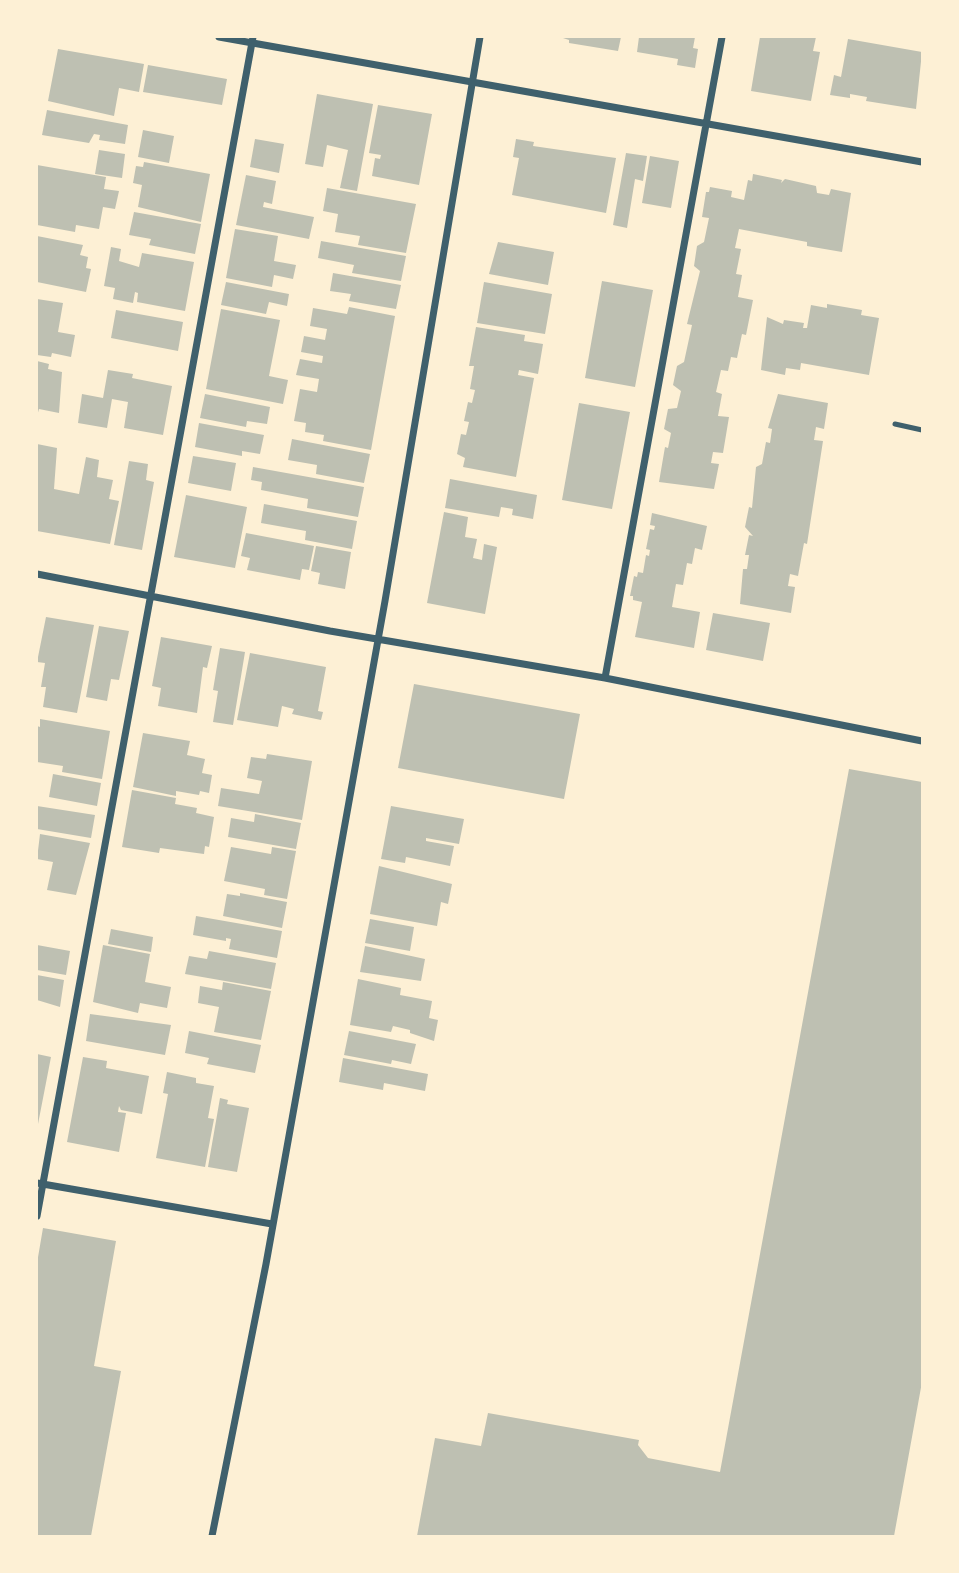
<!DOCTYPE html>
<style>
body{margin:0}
#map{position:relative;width:959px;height:1573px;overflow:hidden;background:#fdf0d5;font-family:"Zilla Slab",serif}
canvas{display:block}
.frame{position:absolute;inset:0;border:38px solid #fdf0d5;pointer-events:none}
</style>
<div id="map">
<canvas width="959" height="1573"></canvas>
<div class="frame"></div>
</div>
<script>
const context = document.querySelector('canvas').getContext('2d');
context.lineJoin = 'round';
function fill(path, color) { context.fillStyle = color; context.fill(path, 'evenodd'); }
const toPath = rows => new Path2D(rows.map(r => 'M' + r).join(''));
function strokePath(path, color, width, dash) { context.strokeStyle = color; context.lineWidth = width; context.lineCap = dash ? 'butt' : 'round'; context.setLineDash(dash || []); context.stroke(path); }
fill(toPath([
 [560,37,621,37,618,51,569,43,569,40],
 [639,37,695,37,693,48,698,49,695,68,677,65,678,59,637,52],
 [760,37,816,37,813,51,820,52,811,101,751,91],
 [848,39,922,52,916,109,866,101,867,97,850,94,850,98,830,95,834,75,841,77],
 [58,49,144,64,139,92,119,88,114,116,48,101],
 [148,65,227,79,222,105,143,92],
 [317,94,373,104,357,191,340,188,348,150,327,145,323,167,305,164],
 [378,105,432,114,419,185,372,176,375,158,380,159,381,155,369,153],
 [47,110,128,125,125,144,99,140,100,135,94,134,89,143,42,135],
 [143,130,174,136,169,163,138,157],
 [255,139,284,144,279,173,250,167],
 [516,139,534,142,533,146,616,158,606,213,512,195,519,158,513,157],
 [99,150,125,154,122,178,95,174],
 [626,153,647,156,643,181,635,179,627,228,613,225],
 [650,156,679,161,671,208,642,203],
 [144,162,210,174,201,222,138,207,142,185,133,183,136,166,143,167],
 [37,165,106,177,104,189,119,191,115,209,103,207,99,229,76,225,75,232,37,225],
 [753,174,782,180,781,183,785,179,816,186,817,193,829,195,831,189,851,193,842,252,807,246,807,242,739,229,735,248,741,249,736,274,742,275,738,297,753,300,746,335,742,334,737,358,731,357,728,371,721,370,716,392,722,394,718,416,729,417,723,453,713,452,711,463,719,464,714,489,659,482,665,447,668,448,671,433,664,429,668,409,677,408,681,391,673,385,677,366,684,362,692,325,687,324,700,271,694,266,697,246,704,242,709,218,702,217,706,192,709,192,710,187,732,191,731,197,744,200,748,180,752,181],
 [246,175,276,181,272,204,264,202,263,207,314,217,309,239,236,225],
 [327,188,416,204,406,253,358,245,360,236,335,232,338,214,323,211],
 [134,212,201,224,195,254,149,245,151,239,129,235],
 [235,229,278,236,274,261,296,265,293,279,274,275,272,287,226,278],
 [37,236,83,245,80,255,88,257,86,268,91,269,86,292,37,282],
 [321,241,406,256,401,281,352,273,354,265,318,258],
 [498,242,554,252,548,285,489,274],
 [111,247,121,249,119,261,139,267,142,253,194,262,185,311,137,302,138,293,135,292,133,303,113,299,115,288,104,286],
 [333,273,401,285,396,309,349,301,351,294,330,291],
 [602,281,653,290,635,387,585,378],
 [226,282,289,294,287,306,269,302,266,314,221,305],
 [484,282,552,294,545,334,477,323],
 [37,299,63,303,58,332,75,335,71,357,52,353,51,357,37,355],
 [827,304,862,310,861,315,879,318,869,375,801,363,800,370,786,368,785,375,761,370,767,317,783,324,784,320,804,323,803,328,807,328,811,305,827,308],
 [349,307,395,316,371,450,323,441,324,435,305,432,306,423,294,421,300,389,317,392,319,379,296,375,300,359,322,363,323,356,301,352,304,336,325,340,327,329,310,326,313,308,347,314],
 [221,309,280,320,269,376,288,380,283,404,206,389],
 [116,310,183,322,178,351,111,338],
 [476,327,525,335,524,341,543,344,538,374,519,370,518,375,534,378,516,477,463,467,465,458,457,454,461,434,466,435,469,422,464,421,468,402,472,403,475,390,470,389,474,366,469,366],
 [37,361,49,364,48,369,62,372,59,413,39,409,37,416],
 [108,370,133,374,132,378,172,386,163,435,124,428,128,402,112,399,107,428,78,423,82,394,103,398],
 [205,394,270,407,267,424,247,421,246,427,200,418],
 [778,394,828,403,824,429,816,427,814,440,823,441,807,544,804,543,798,576,790,574,788,586,795,587,791,613,740,604,743,569,747,569,749,555,745,555,749,535,753,536,745,527,749,507,752,508,756,467,762,464,766,442,770,443,772,429,768,428],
 [579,403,630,412,612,509,562,500],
 [199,423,264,435,260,454,242,451,242,456,195,447],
 [292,439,370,454,364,483,316,474,317,465,288,460],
 [37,444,57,448,54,489,79,494,86,457,99,460,97,477,113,480,109,499,119,501,110,544,37,531],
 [193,456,236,463,231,491,188,483],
 [129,461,148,464,146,480,154,482,142,550,114,545],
 [253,467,364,487,358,517,307,508,308,499,261,490,262,482,251,480],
 [450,479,537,495,533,519,512,515,513,509,501,507,499,517,445,508],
 [186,495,247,507,235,568,174,557],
 [264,504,357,521,352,549,305,540,306,531,261,523],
 [444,512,468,517,465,537,477,539,473,558,482,560,484,544,497,547,485,614,427,603],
 [652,513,707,526,702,550,695,548,692,564,687,563,683,585,676,584,672,607,700,612,694,648,635,637,642,602,633,600,633,596,630,596,634,576,637,577,638,572,643,573,646,555,649,556,650,550,646,549,650,529,654,530,655,526,650,525],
 [246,533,314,546,309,570,302,569,300,580,247,570,250,558,241,556],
 [316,546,351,552,345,589,318,584,320,573,311,571],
 [713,613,770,623,763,661,706,650],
 [46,617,94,625,77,713,43,707,46,687,41,687,45,663,37,662],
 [99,626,129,631,119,680,111,679,107,701,86,697],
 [161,637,212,646,207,668,203,667,197,713,158,706,161,688,152,686],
 [220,648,245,652,233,725,213,722,218,691,213,690],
 [250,653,326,667,318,711,323,712,321,720,292,714,294,709,282,706,278,727,237,720],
 [414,684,580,714,564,799,398,768],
 [40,719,110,731,102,779,62,772,63,766,37,762,37,726,40,727],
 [143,733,190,741,187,755,205,759,202,773,212,775,209,793,200,791,199,795,176,791,176,796,133,787],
 [267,754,312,761,302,820,218,806,221,788,259,794,262,781,247,778,251,757,266,759],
 [849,769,922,782,922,1382,894,1536,417,1536,435,1438,481,1446,488,1413,639,1440,638,1445,648,1458,720,1472],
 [53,774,101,783,97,806,49,797],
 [132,790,176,798,175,804,197,808,196,813,214,817,209,847,205,846,204,854,160,848,159,853,122,847],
 [37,806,95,815,91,838,37,829],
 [391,806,464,819,459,844,426,838,426,841,454,846,450,866,406,857,405,863,381,859],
 [255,814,301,823,296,849,228,837,231,818,254,822],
 [40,834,90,843,76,895,47,890,53,862,37,859],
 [231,847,271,854,272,847,296,851,287,899,264,895,265,889,224,881],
 [379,866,452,884,448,904,441,902,437,926,370,914],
 [240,893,287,902,282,928,223,916,227,894,240,896],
 [196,916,282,931,277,958,229,949,231,939,226,938,226,941,193,935],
 [370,919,414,927,410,951,365,943],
 [111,929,153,937,151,952,108,944],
 [37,945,70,951,66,975,37,970],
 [103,945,150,954,145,982,171,987,167,1008,140,1003,138,1013,93,1002],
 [365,946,425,959,421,981,360,972],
 [209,951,276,963,271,989,185,974,189,956,207,959],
 [37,975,64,980,60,1007,37,1000],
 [358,979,401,988,400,995,432,1001,429,1018,438,1020,434,1041,410,1033,410,1030,393,1026,391,1032,350,1025],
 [223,982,271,991,261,1040,214,1032,219,1007,198,1003,200,986,222,990],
 [90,1014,171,1025,165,1055,86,1041],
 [189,1031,261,1045,255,1073,207,1064,209,1058,185,1053],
 [349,1031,416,1044,411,1064,392,1060,391,1064,344,1055],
 [37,1054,51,1057,38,1124,37,1124],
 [83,1057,107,1061,106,1068,149,1076,142,1114,121,1110,119,1106,118,1112,126,1113,119,1152,67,1142],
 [343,1058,428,1074,425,1091,384,1083,383,1090,339,1082],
 [167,1072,196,1078,196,1083,214,1086,208,1118,214,1119,205,1167,156,1158,168,1094,163,1093],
 [220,1098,228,1100,227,1104,249,1108,237,1172,208,1167],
 [43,1228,116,1241,94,1366,121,1371,91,1536,37,1536,37,1263]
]), '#bec0b2');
strokePath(toPath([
 [895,424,922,430]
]), '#3f606c', 5);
strokePath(toPath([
 [219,37,922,162],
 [37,574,330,631,605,678,922,741],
 [605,678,722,37],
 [37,1183,272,1224],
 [37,1216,253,37],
 [212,1536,266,1264,385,601,480,37]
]), '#3f606c', 7);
</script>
